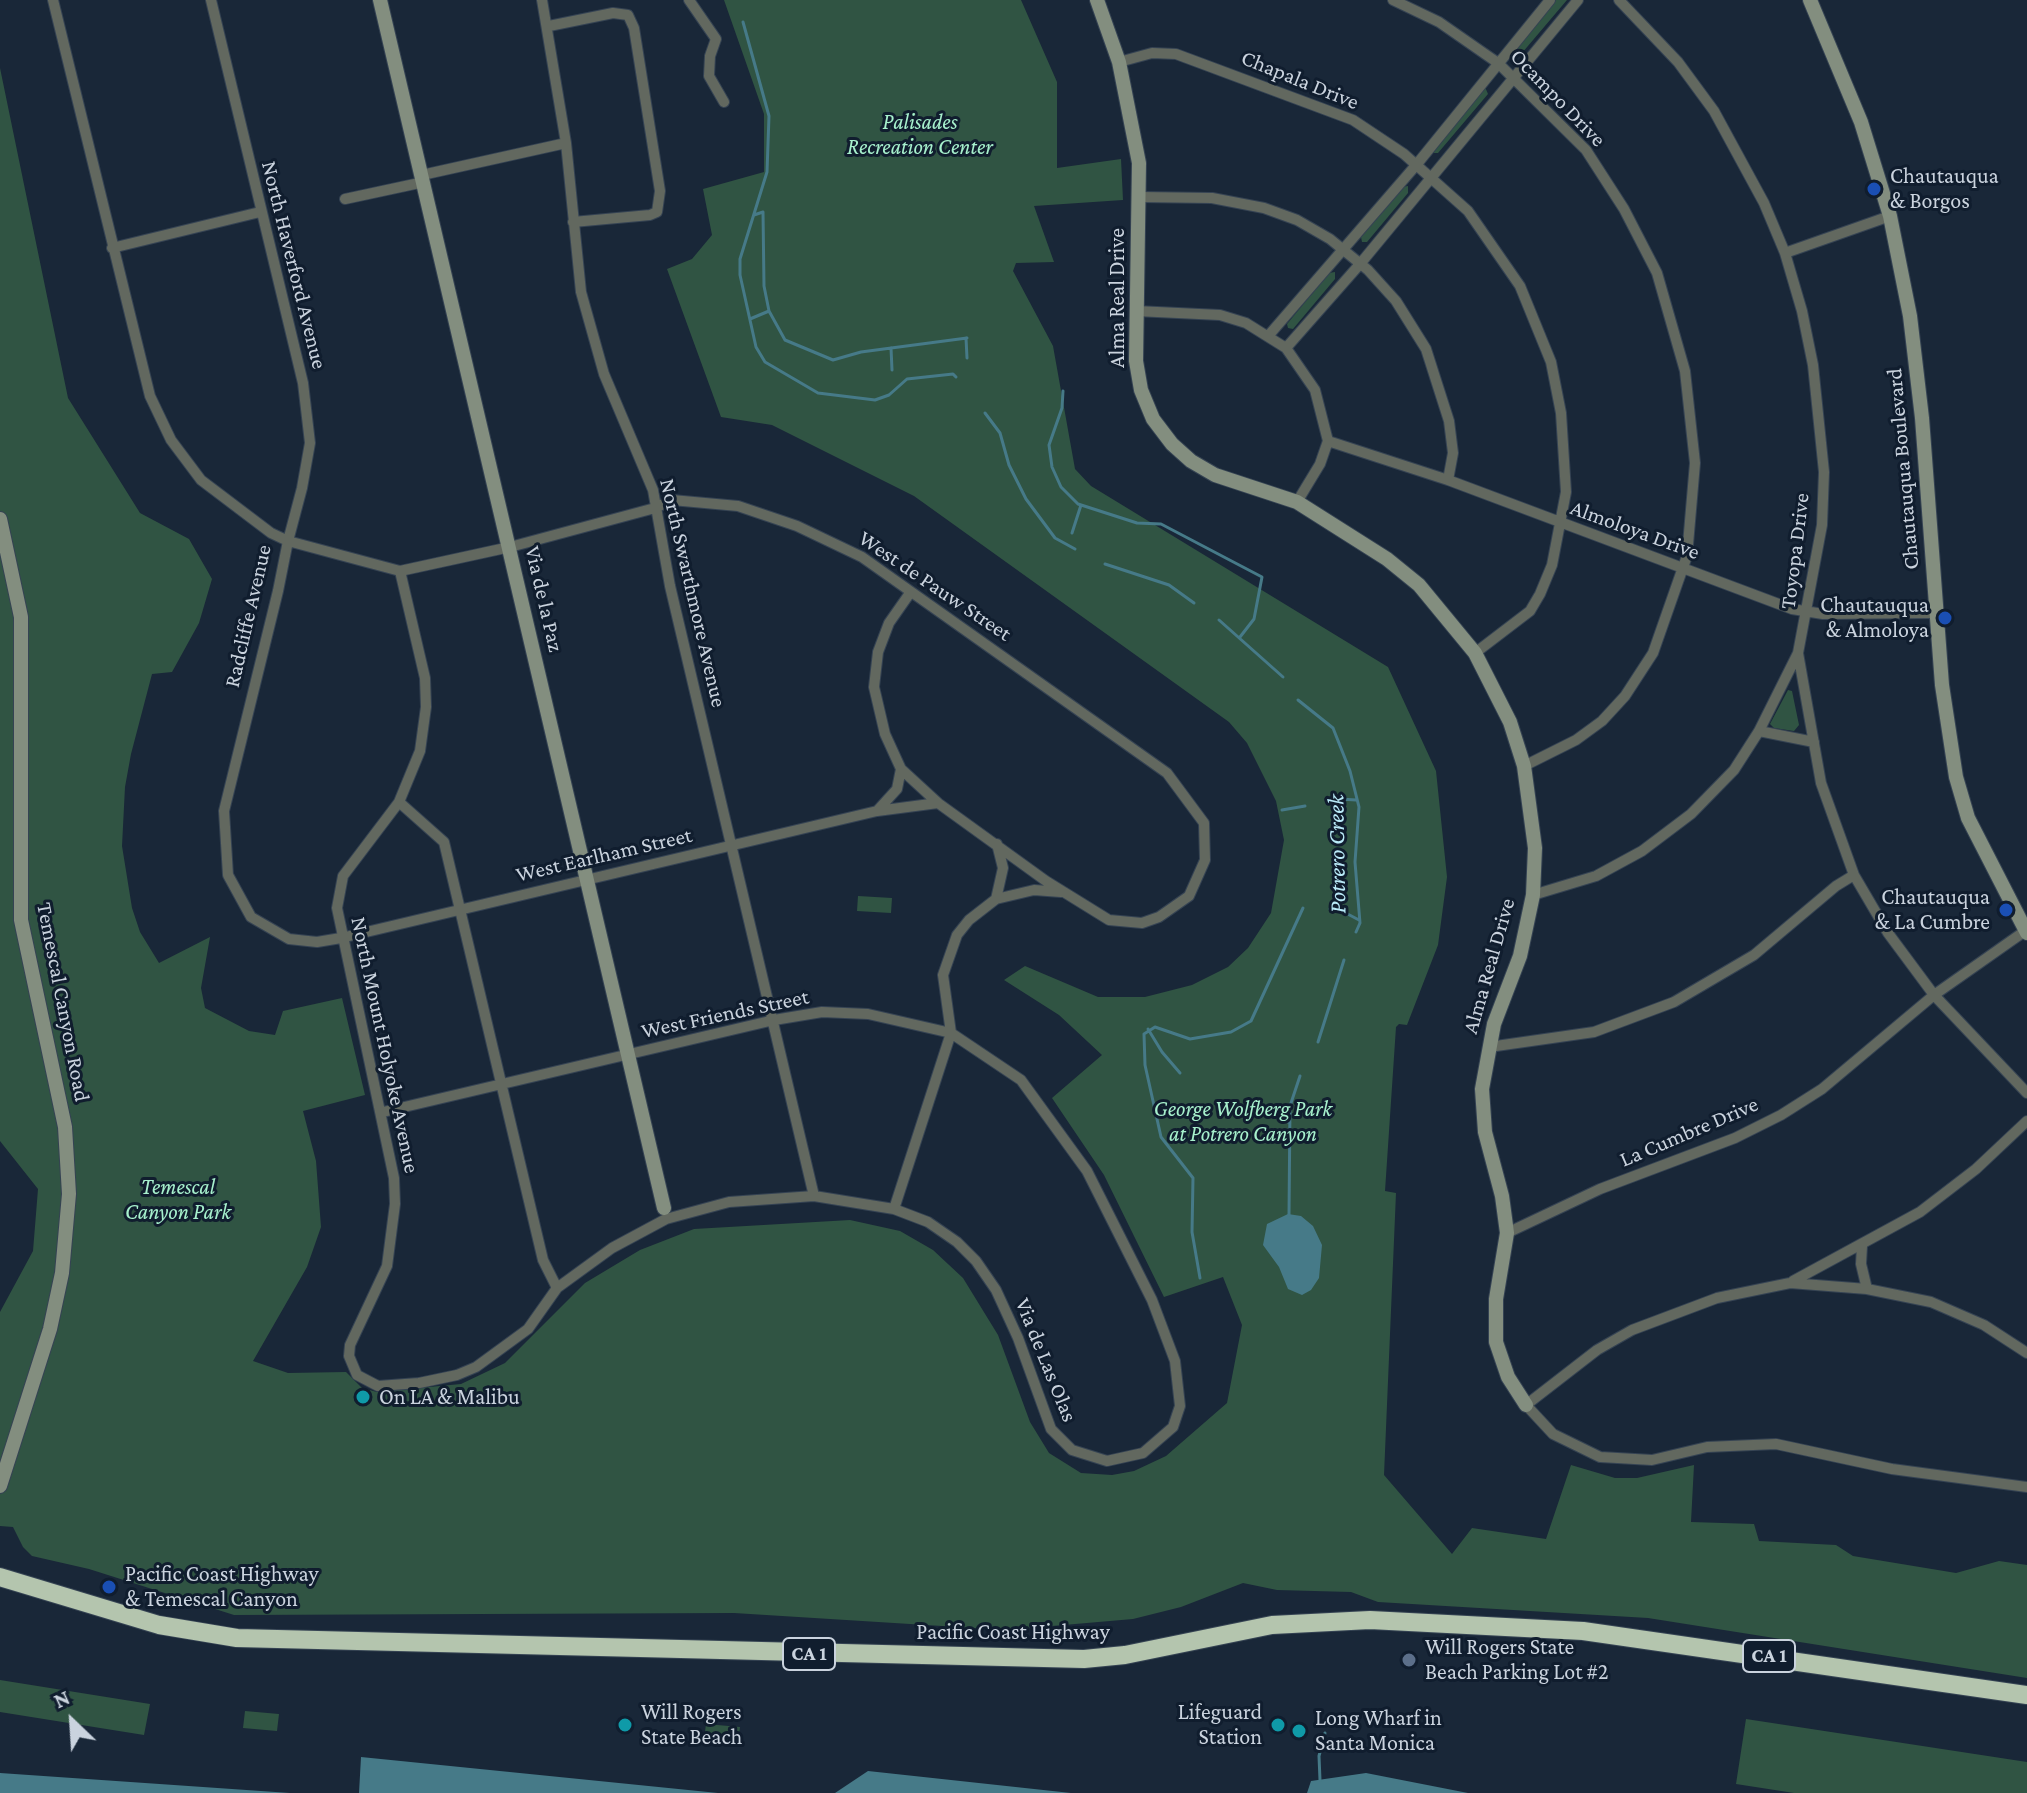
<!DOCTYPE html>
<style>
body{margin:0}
#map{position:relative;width:2027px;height:1793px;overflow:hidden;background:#192738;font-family:"Crimson Pro",serif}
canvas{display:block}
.north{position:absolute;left:32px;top:1681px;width:80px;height:80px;-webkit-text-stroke:6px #101d2e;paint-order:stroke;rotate:335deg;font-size:22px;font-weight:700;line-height:32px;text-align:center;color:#cad3de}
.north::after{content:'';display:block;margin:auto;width:28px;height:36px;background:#cad3de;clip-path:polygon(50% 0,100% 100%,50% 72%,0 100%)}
</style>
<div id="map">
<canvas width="2027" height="1793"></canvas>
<div class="north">N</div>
</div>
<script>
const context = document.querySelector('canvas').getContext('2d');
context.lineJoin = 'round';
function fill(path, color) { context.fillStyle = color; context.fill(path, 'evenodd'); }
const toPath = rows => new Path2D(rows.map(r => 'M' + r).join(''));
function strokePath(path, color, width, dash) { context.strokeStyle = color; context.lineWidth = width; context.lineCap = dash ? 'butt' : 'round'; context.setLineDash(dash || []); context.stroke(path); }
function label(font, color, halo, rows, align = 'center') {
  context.font = font + ' "Crimson Pro",serif'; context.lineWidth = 6; context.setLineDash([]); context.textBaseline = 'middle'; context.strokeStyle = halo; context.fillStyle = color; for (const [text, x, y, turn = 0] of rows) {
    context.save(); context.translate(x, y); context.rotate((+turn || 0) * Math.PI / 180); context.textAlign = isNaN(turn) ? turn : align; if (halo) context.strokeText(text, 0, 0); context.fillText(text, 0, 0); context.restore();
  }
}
fill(toPath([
 [724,0,1021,0,1057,82,1057,168,1121,159,1123,200,1034,206,1054,262,1016,263,1013,271,1053,346,1075,469,1091,486,1388,667,1436,771,1447,877,1438,945,1407,1025,1399,1024,1396,1027,1385,1191,1396,1193,1384,1475,1452,1554,1472,1528,1546,1539,1571,1465,1615,1478,1637,1478,1694,1465,1691,1522,1754,1524,1759,1541,1836,1545,1853,1556,1956,1573,1999,1561,2027,1565,2027,1678,1648,1618,1378,1602,1351,1592,1277,1590,1243,1583,1181,1607,1133,1619,1006,1630,734,1613,234,1615,89,1569,32,1556,23,1547,13,1527,0,1526,0,1312,33,1251,38,1189,0,1141,0,68,68,398,140,513,189,539,212,579,199,623,172,672,152,674,131,754,125,787,122,846,132,908,140,932,159,963,210,937,201,988,205,1008,249,1031,275,1035,283,1011,342,998,365,1095,303,1111,316,1161,321,1227,307,1267,253,1361,288,1373,346,1372,362,1388,377,1392,461,1384,505,1363,585,1283,640,1250,694,1229,850,1220,900,1231,933,1250,963,1278,998,1335,1030,1422,1049,1453,1081,1473,1112,1475,1134,1471,1166,1456,1227,1403,1242,1325,1223,1277,1164,1297,1104,1175,1052,1098,1102,1055,1059,1015,1004,980,1025,966,1098,997,1145,997,1192,985,1228,967,1248,948,1271,913,1284,840,1276,801,1247,743,1229,722,914,496,772,425,721,417,667,269,692,259,712,235,703,189,764,172,764,114],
 [1556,0,1567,0,1522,53,1517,52,1515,48],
 [1485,87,1488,94,1438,153,1433,153],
 [1408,186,1408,193,1367,242,1362,242,1361,237,1402,187],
 [1335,272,1335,279,1293,329,1288,328,1287,324,1329,273],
 [1788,690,1792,691,1799,725,1794,731,1774,728,1770,724],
 [858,896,892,898,891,913,857,911],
 [0,1680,150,1704,144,1735,0,1712],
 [245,1711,279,1714,277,1731,243,1728],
 [1746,1719,2027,1762,2027,1793,1794,1793,1736,1784],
 [706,1724,740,1727,738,1743,704,1740]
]), '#305443');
fill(toPath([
 [1288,1214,1301,1216,1313,1226,1322,1245,1319,1278,1311,1290,1302,1295,1288,1289,1279,1267,1263,1245,1267,1224],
 [361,1757,718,1793,359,1793],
 [868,1771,1071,1793,835,1793],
 [0,1773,290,1793,0,1793],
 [1366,1773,1468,1793,1307,1793,1311,1781]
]), '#467a88');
strokePath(toPath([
 [743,22,769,116,767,172,740,259,740,275,756,347,765,362,818,393,875,400,889,395,907,379,953,374,956,377],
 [754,215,763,212,764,286,769,311,785,340,833,360,861,352,967,338],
 [750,319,769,311],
 [966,338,967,358],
 [891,348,892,370],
 [1063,391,1062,408,1049,445,1052,467,1061,487,1078,504,1137,523,1161,524,1262,577,1254,619,1240,637],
 [985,413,1000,433,1009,465,1026,499,1055,538,1075,549],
 [1072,533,1081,505],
 [1105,564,1169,585,1194,603],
 [1219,620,1283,677],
 [1298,700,1333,728,1350,771,1359,807,1355,862,1360,923,1356,932],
 [1340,799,1356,800],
 [1282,810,1305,806],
 [1330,909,1340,910,1359,920],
 [1148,1029,1162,1052,1180,1073],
 [1318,1042,1344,960],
 [1258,1109,1290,1123],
 [1289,1215,1290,1106,1300,1076],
 [1200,1278,1192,1232,1193,1178,1161,1137,1145,1065,1144,1034,1155,1027,1190,1039,1231,1032,1251,1021,1303,908],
 [1320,1780,1319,1756,1325,1733]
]), '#467a88', 3);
const street = toPath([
 [53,0,150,396,171,440,201,480,271,533,288,541,400,571,510,547,655,508,672,500,738,506,797,526,862,557,1167,773,1204,823,1205,860,1189,896,1159,917,1142,923,1109,920,1046,881,938,803,877,811,341,938,317,942,289,939,251,917,228,875,224,811,278,591,288,541,302,488,310,443,303,383,211,0],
 [542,0,566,143,581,292,604,374,653,490,670,586,814,1196],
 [689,0,716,39,710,56,709,76,724,102],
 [1393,0,1439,22,1498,63,1586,150,1624,209,1657,273,1685,371,1695,463,1687,556,1653,653,1625,696,1602,721,1576,740,1524,766],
 [1619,0,1678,62,1714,111,1764,203,1785,253,1802,311,1813,365,1824,472,1822,525,1798,653,1821,783,1854,875,1888,933,1934,995,2027,1093],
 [549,26,613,13,628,15,634,28,660,191,657,212,650,215,573,222],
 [1119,62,1152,53,1176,54,1353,120,1404,154,1468,211,1520,286,1551,362,1561,413,1566,492,1552,565,1540,594,1530,611,1475,653],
 [422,175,566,143],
 [1139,197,1212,198,1264,208,1297,220,1330,239,1368,270,1396,301,1426,349,1449,421,1453,453,1448,480],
 [345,199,424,182],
 [112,248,260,212],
 [1785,253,1890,216],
 [1136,311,1220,315,1246,323,1286,348,1315,390,1328,441,1320,464,1297,502],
 [1269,335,1417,164,1550,0],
 [1286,348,1360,264,1578,0],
 [1328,441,1448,480,1792,609,1823,614,1936,613],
 [910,593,889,623,878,652,874,687,885,734,901,769,938,803],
 [1759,731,1814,742],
 [399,802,444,842,543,1260,557,1288],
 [877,811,897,789,901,769],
 [1533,895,1596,876,1642,851,1691,814,1734,770,1759,731,1798,653],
 [996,899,1003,868,997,844],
 [1489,1047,1594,1032,1674,1002,1754,955,1836,886,1854,875],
 [383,1112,774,1020,822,1012,868,1014,951,1033,1021,1080,1087,1171,1152,1300,1175,1361,1180,1406,1173,1427,1143,1453,1107,1461,1072,1450,1051,1429,1018,1338,996,1290,976,1261,957,1242,928,1222,894,1209,814,1196,729,1202,666,1219,612,1248,557,1288,528,1329,476,1367,457,1375,419,1383,378,1386,357,1375,349,1356,350,1345,387,1266,395,1204,394,1178,337,908,343,876,399,802,420,751,426,707,425,678,400,571],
 [894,1209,951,1033,943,975,957,935,969,920,996,899,1034,890,1061,892],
 [1507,1233,1600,1189,1735,1138,1781,1115,1822,1089,1934,995,2025,931],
 [1862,1246,1861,1264,1867,1289],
 [1793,1281,1920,1212,1976,1169,2027,1121],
 [2027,1353,1984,1325,1931,1302,1867,1289,1790,1283,1717,1298,1632,1330,1597,1350,1526,1405,1553,1434,1600,1457,1652,1460,1707,1447,1776,1444,1892,1469,2027,1487]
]);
const secondary = toPath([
 [380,0,664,1208],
 [1097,0,1119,62,1139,163,1136,361,1141,390,1153,419,1172,444,1191,461,1215,475,1297,502,1387,559,1419,585,1475,653,1510,722,1524,766,1535,848,1533,895,1520,956,1494,1024,1482,1089,1485,1132,1502,1196,1507,1233,1496,1299,1496,1342,1508,1377,1526,1405],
 [1810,0,1861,122,1890,216,1910,316,1922,418,1942,685,1956,777,1968,818,2027,933],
 [0,519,21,617,21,920,65,1127,69,1194,62,1273,50,1329,0,1486]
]);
const highway = toPath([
 [0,1577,159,1625,237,1638,1084,1659,1125,1655,1272,1625,1370,1620,1583,1631,2027,1695]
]);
strokePath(street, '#354353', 12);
strokePath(secondary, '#354353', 16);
strokePath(highway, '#354353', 20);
strokePath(street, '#62685f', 10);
strokePath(secondary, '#838e7f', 14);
strokePath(highway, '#b4c5ae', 18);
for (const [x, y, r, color] of [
 [1874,189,8,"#1a4fb4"],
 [1945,618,8,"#1a4fb4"],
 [2006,910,8,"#1a4fb4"],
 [363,1397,8,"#0f9aa8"],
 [109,1587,8,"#1a4fb4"],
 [1409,1660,8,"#5c6f8a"],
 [625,1725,8,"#0f9aa8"],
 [1278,1725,8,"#0f9aa8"],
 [1299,1731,8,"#0f9aa8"]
]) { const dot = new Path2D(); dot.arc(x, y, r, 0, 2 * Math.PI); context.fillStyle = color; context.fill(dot); strokePath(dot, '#101d2e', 3); }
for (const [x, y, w] of [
 [809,1654,52],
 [1769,1656,52]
]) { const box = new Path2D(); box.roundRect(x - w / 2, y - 16, w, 32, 6); context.fillStyle = '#101d2e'; context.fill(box); strokePath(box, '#cad3de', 2); }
label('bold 20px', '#cad3de', null, [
 ["CA 1",809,1654],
 ["CA 1",1769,1656]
]);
label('22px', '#cad3de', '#101d2e', [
 ["Chapala Drive",1300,80,22],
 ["Ocampo Drive",1558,98,46],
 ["North Haverford Avenue",294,265,76],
 ["Alma Real Drive",1117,298,-90],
 ["Chautauqua Boulevard",1903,469,-95],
 ["Almoloya Drive",1635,530,20],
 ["Toyopa Drive",1795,551,-83],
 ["West de Pauw Street",935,586,34],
 ["North Swarthmore Avenue",693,593,77],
 ["Via de la Paz",544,599,77],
 ["Radcliffe Avenue",248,616,-77],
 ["West Earlham Street",604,855,-13],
 ["Alma Real Drive",1489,966,-74],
 ["Temescal Canyon Road",63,1002,79],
 ["West Friends Street",725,1014,-12],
 ["North Mount Holyoke Avenue",385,1045,78],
 ["La Cumbre Drive",1689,1132,-23],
 ["Via de Las Olas",1046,1360,68],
 ["Pacific Coast Highway",1013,1632]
]);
label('italic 22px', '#a7f1cd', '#101d2e', [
 ["Palisades",920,122],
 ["Recreation Center",920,147],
 ["George Wolfberg Park",1243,1109],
 ["at Potrero Canyon",1243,1134],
 ["Temescal",178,1187],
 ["Canyon Park",178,1212]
]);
label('22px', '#cad3de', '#101d2e', [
 ["Chautauqua",1890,176],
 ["& Borgos",1890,201],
 ["Chautauqua",1929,605,"right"],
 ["& Almoloya",1929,630,"right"],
 ["Chautauqua",1990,897,"right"],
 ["& La Cumbre",1990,922,"right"],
 ["On LA & Malibu",379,1397],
 ["Pacific Coast Highway",125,1574],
 ["& Temescal Canyon",125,1599],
 ["Will Rogers State",1425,1647],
 ["Beach Parking Lot #2",1425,1672],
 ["Will Rogers",641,1712],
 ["State Beach",641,1737],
 ["Lifeguard",1262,1712,"right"],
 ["Station",1262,1737,"right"],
 ["Long Wharf in",1315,1718],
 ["Santa Monica",1315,1743]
], 'left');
label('italic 24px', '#b9eaf8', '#101d2e', [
 ["Potrero Creek",1337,854,-91]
]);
</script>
